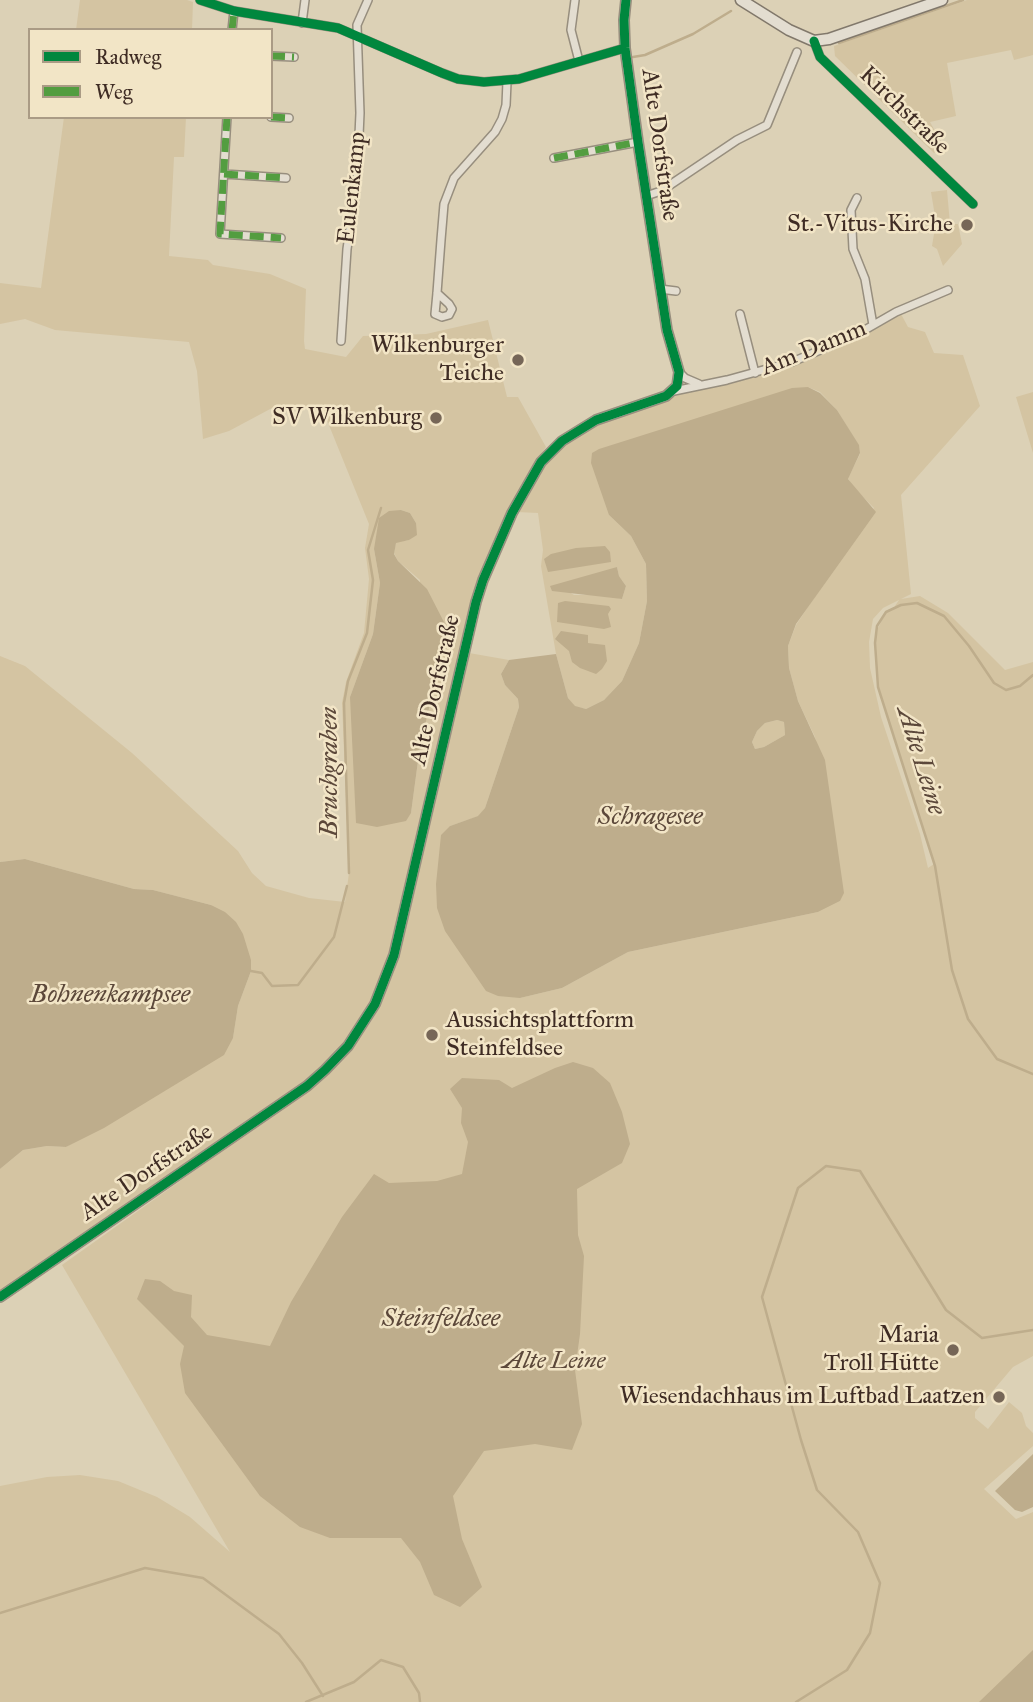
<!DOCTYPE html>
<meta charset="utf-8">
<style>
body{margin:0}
#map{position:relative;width:1033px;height:1702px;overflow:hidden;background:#dcd1b6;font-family:"IM FELL Great Primer",serif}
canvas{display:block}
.legend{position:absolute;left:28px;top:28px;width:245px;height:91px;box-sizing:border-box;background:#f2e5c6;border:2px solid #aa9b85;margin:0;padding:9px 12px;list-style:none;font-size:21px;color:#3f2c24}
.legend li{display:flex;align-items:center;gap:14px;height:35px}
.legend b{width:35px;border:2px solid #aa9b85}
</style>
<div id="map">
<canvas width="1033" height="1702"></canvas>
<ul class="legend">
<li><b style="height:9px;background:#00873e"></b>Radweg</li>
<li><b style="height:9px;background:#539d40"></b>Weg</li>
</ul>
</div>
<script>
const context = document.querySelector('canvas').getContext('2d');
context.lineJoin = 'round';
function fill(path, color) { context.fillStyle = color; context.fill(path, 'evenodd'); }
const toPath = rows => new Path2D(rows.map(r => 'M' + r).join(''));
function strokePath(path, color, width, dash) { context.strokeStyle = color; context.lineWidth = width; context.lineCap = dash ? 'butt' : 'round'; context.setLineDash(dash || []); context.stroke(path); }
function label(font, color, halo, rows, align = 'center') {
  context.font = font + ' "IM FELL Great Primer",serif'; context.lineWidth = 5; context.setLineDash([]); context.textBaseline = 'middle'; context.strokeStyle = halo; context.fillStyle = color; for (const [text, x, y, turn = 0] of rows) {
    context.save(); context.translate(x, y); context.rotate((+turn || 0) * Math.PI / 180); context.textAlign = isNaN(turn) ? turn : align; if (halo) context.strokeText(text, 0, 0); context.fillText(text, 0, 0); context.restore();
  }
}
fill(toPath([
 [80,0,187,0,193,2,192,30,76,30],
 [967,0,1033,0,1033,55,1014,60,1011,50,947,63,956,116,930,122,944,147,934,153,835,56,834,46],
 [64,117,186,117,184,157,174,157,169,256,208,260,213,265,270,274,306,289,304,341,305,349,346,357,363,336,426,334,488,320,507,397,518,397,546,447,529,472,508,512,479,579,390,953,371,1002,344,1044,323,1067,296,1090,0,1293,0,1169,23,1150,47,1146,66,1147,233,1038,238,1006,251,971,211,905,153,890,134,889,25,859,0,862,0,656,25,666,132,753,238,851,252,873,266,886,309,898,345,902,349,873,342,703,346,682,364,633,369,579,365,548,369,524,322,408,272,408,229,431,203,439,197,371,189,342,55,330,25,319,0,324,0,283,41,288],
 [401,510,410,513,416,523,409,540,396,542,394,553,398,561,420,580,420,746,411,813,350,697,373,634,380,583,374,549],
 [947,190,950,224,958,224,962,244,943,266,937,249,932,246,936,222,931,192],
 [901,314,908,327,925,332,934,353,963,355,980,406,901,495,911,594,901,599,920,596,948,613,1005,670,1033,662,1033,1356,1013,1367,975,1412,975,1418,988,1429,1009,1402,1022,1413,1026,1426,1033,1433,1033,1446,984,1489,1016,1519,1033,1512,1033,1702,0,1702,0,1486,47,1477,80,1475,118,1481,157,1497,190,1517,230,1552,62,1265,308,1090,351,1049,370,1023,379,1008,399,957,469,653,509,660,501,674,505,685,518,699,519,707,485,808,479,816,450,826,520,998,562,988,628,952,818,912,840,901,815,737,798,701,789,668,788,646,796,625,874,508,852,486,848,478,860,454,859,446,837,410,820,392,808,387,609,515,631,536,646,564,647,601,639,643,622,681,604,700,586,709,575,707,568,698,556,654,541,566,543,550,538,513,517,512,543,465,567,441,589,429,684,393,779,369,806,360,857,337],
 [617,567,619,576,626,586,622,599,603,595,574,595,569,592],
 [899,600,893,609,886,612,875,634,878,687,934,864,928,868,920,834,881,717,870,668,869,642,873,619,883,608],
 [1033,392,1033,453,1016,397],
 [777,720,784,722,785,735,764,747,755,749,752,742,757,731,765,723]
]), '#d4c4a2');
fill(toPath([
 [808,387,820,393,837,410,859,445,860,453,848,479,876,512,796,624,788,646,789,668,798,701,825,760,844,893,840,901,818,912,628,952,562,988,520,998,498,996,486,991,445,931,437,908,436,884,441,835,450,826,478,816,485,808,519,707,518,699,505,685,501,674,509,660,556,654,568,698,575,706,586,709,604,700,622,681,639,643,647,601,646,564,631,536,609,515,591,463,592,453,599,449,792,388],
 [777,720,784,722,785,735,764,747,755,749,752,742,757,731,765,723],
 [401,510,410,513,416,523,417,535,409,540,396,543,394,554,398,561,427,589,446,626,447,633,420,746,411,813,406,821,377,827,356,823,350,697,373,634,380,583,374,549,379,518,389,511],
 [605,546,610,552,611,562,548,572,544,559,551,554,576,548],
 [617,567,619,576,626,586,622,599,552,591,550,586],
 [565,601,609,606,611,609,608,614,611,627,604,629,557,622,558,603],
 [561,631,588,635,588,643,605,645,607,661,602,669,596,674,580,668,572,662,569,651,555,639],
 [25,859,134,889,153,890,211,905,225,912,236,922,243,934,251,960,251,971,238,1006,233,1038,224,1055,104,1128,66,1147,47,1146,23,1150,0,1169,0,862],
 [573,1062,593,1068,610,1083,622,1112,630,1144,622,1163,577,1189,578,1235,584,1256,580,1334,575,1370,582,1424,572,1450,535,1444,484,1451,453,1496,462,1539,482,1587,460,1607,434,1595,420,1562,401,1538,330,1538,300,1527,260,1496,185,1393,180,1364,184,1346,137,1299,145,1279,160,1281,174,1291,192,1295,191,1317,207,1335,270,1346,291,1302,342,1217,374,1174,389,1183,437,1181,462,1174,468,1142,461,1123,462,1108,450,1089,462,1078,499,1080,512,1088,555,1068],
 [1033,1454,1033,1507,1022,1512,1015,1510,995,1491],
 [1033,1650,1033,1702,979,1702,980,1701]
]), '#bead8c');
strokePath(toPath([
 [839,43,963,0],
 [633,57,645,55,693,34,731,11],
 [1033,675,1020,686,1006,690,994,683,969,646,944,616,917,603,901,605,886,612,877,626,875,643,878,687,935,866,952,970,968,1019,997,1059,1033,1074],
 [349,873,344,703,348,681,367,633,373,580,368,550,381,508],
 [251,971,262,973,272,986,298,985,334,937,347,886],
 [0,1613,145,1568,203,1578,279,1634,302,1663,323,1696],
 [306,1702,354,1682,381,1660,403,1667,419,1693,420,1702],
 [796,1702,847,1670,870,1633,880,1583,858,1532,817,1490,801,1440,762,1297,798,1188,826,1166,860,1171,946,1310,982,1338,1033,1330]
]), '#bead8c', 2.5);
const minor = toPath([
 [200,0,234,11,338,28,442,73,458,79,484,82,519,79,625,48],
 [575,0,571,30,579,61],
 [302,23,305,0],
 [232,30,234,11],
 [814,41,820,57,973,204],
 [271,56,294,57],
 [227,117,220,234,281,238],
 [271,117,289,118],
 [554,158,638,142],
 [224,174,286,178],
 [646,196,661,191,737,140,767,125,797,52],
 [857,198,851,210,853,249,865,279,873,325],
 [660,289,676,291],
 [437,293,449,304,452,309,449,315,442,317,435,314,437,293,441,240,444,204,454,178,495,132,502,119,506,105,507,82],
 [740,314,755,373],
 [341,341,347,249,357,181,360,113,357,25,368,0],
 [679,372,685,378,699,384],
 [674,391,727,380,792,362,856,335,896,312,948,290]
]);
const tertiary = toPath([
 [0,1297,307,1086,325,1070,348,1046,375,1004,394,955,476,602,483,580,512,513,541,462,562,441,596,420,666,396,677,386,679,372,667,330,638,142,625,48,624,20,626,0]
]);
const secondary = toPath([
 [741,0,789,30,814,41,829,39,942,0]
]);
strokePath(minor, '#978e7e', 10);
strokePath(tertiary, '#978e7e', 12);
strokePath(secondary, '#81786b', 13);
strokePath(minor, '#e3ddd0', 7);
strokePath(tertiary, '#e3ddd0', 9);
strokePath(secondary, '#e3ddd0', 10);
strokePath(toPath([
 [232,30,234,11],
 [271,56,294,57],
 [227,117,220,234,281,238],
 [271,117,289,118],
 [554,158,638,142],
 [224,174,286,178]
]), '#539d40', 7, [14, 7]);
strokePath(toPath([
 [200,0,234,11,338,28,442,73,458,79,484,82,519,79,625,48],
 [814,41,820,57,973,204],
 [0,1297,307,1086,325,1070,348,1046,375,1004,394,955,476,602,483,580,512,513,541,462,562,441,596,420,666,396,677,386,679,372,667,330,638,142,625,48,624,20,626,0]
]), '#00873e', 9);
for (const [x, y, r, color] of [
 [967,225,7,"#766657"],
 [518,360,7,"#766657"],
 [436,418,7,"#766657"],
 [432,1035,7,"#766657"],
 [953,1350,7,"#766657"],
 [999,1397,7,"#766657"]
]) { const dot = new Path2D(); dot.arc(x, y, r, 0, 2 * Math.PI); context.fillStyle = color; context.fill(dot); strokePath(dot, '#f2e5c6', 2.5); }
label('24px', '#3f2c24', '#f2e5c6', [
 ["Kirchstraße",904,111,44],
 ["Alte Dorfstraße",659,145,82],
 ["Eulenkamp",353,188,-84],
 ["Am Damm",814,349,-22],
 ["Alte Dorfstraße",436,690,-77],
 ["Alte Dorfstraße",147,1173,-34]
]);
label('24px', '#3f2c24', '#f2e5c6', [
 ["St.-Vitus-Kirche",953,225],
 ["Wilkenburger",504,346],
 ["Teiche",504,374],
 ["SV Wilkenburg",422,418],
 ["Aussichtsplattform",446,1021,"left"],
 ["Steinfeldsee",446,1049,"left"],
 ["Maria",939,1336],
 ["Troll Hütte",939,1364],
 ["Wiesendachhaus im Luftbad Laatzen",985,1397]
], 'right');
label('italic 24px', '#5c483a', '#f2e5c6', [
 ["Alte Leine",554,1362]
]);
label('italic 26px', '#5c483a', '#f2e5c6', [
 ["Alte Leine",920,761,73],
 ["Bruchgraben",331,772,-90],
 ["Schragesee",650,818],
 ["Bohnenkampsee",110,996],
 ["Steinfeldsee",441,1320]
]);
</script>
